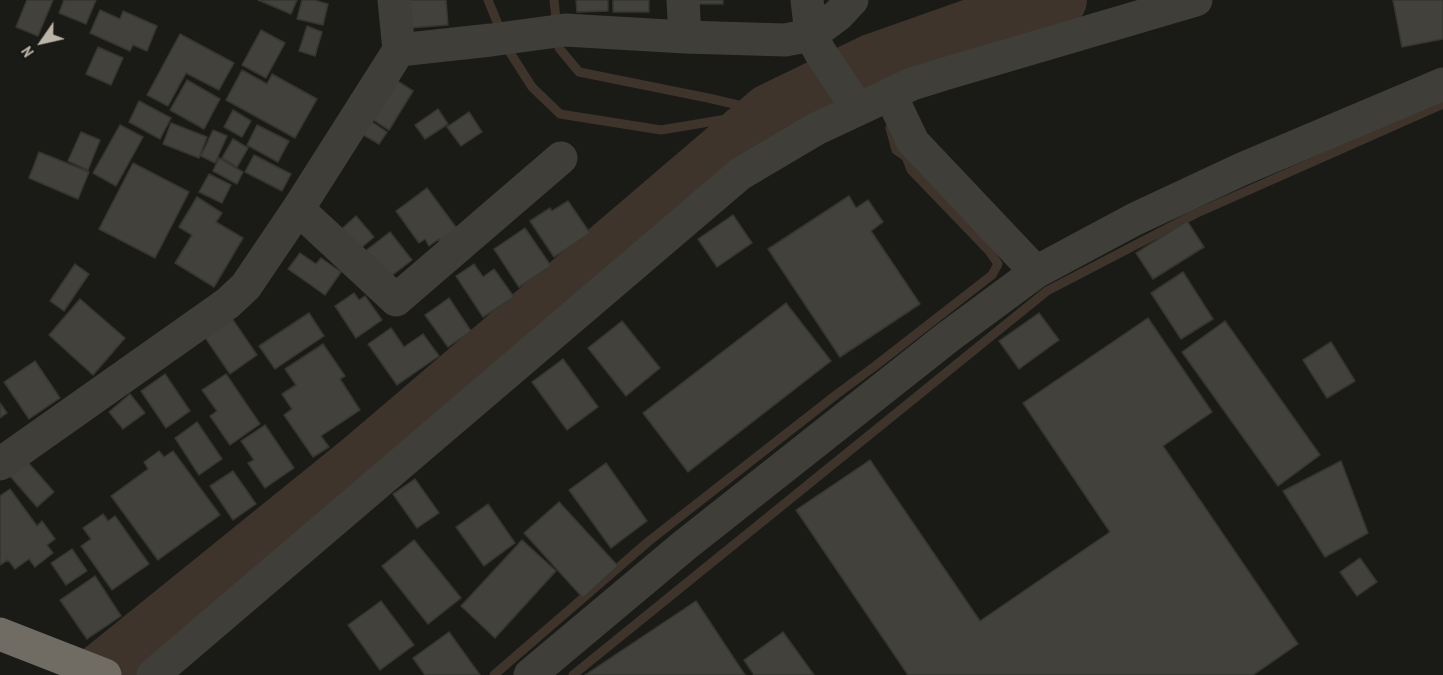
<!DOCTYPE html>
<style>
body{margin:0}
#map{position:relative;width:1443px;height:675px;overflow:hidden;background:#1a1a17;font-family:"PT Sans Narrow",sans-serif}
canvas{display:block}
.north{position:absolute;left:12px;top:12px;width:60px;height:60px;-webkit-text-stroke:4px #151512;paint-order:stroke;rotate:236deg;font-size:16px;font-weight:700;line-height:24px;text-align:center;color:#bbb4a9}
.north::after{content:'';display:block;margin:auto;width:21px;height:27px;background:#bbb4a9;clip-path:polygon(50% 0,100% 100%,50% 72%,0 100%)}
</style>
<div id="map">
<canvas width="1443" height="675"></canvas>
<div class="north">N</div>
</div>
<script>
const context = document.querySelector('canvas').getContext('2d');
context.lineJoin = 'round';
const toPath = rows => new Path2D(rows.map(r => 'M' + r).join(''));
function strokePath(path, color, width, dash) { context.strokeStyle = color; context.lineWidth = width; context.lineCap = dash ? 'butt' : 'round'; context.setLineDash(dash || []); context.stroke(path); }
function fill(path, color) { context.fillStyle = color; context.fill(path, 'evenodd'); }
strokePath(toPath([
 [488,0,509,51,532,87,560,114,661,130,769,112],
 [554,0,559,48,579,72,708,98,764,111],
 [872,62,880,91],
 [494,675,649,541,837,394,875,366,992,275,998,264,989,251,911,170,906,157,896,150,890,128],
 [573,675,1047,291,1195,214,1443,104]
]), '#3f342c', 9);
strokePath(toPath([
 [96,675,363,459,769,112,872,62,999,17,1059,0]
]), '#3f342c', 56);
const building = toPath([
 [27,0,53,0,38,36,16,27,27,0],
 [64,0,96,0,86,24,59,13,64,0],
 [258,0,297,0,291,14,258,0],
 [302,0,314,0,328,4,323,25,297,19,302,0],
 [406,0,446,0,448,25,409,28,406,0],
 [576,0,608,0,608,11,577,12,576,0],
 [613,0,649,0,649,12,613,12,613,0],
 [690,0,723,0,723,4,690,4,690,0],
 [1393,0,1443,0,1443,39,1402,47,1393,0],
 [100,10,120,19,123,11,157,26,147,51,133,45,130,51,90,33,100,10],
 [307,26,322,32,315,56,299,51,307,26],
 [261,30,285,43,266,78,242,65,261,30],
 [180,34,234,63,219,90,186,73,168,106,147,95,180,34],
 [98,47,123,58,111,85,86,74,98,47],
 [242,70,267,84,272,74,317,99,295,138,226,100,242,70],
 [187,80,220,99,204,129,170,110,187,80],
 [396,80,413,91,389,130,372,119,396,80],
 [139,101,171,118,160,139,129,122,139,101],
 [438,109,448,124,425,139,415,125,438,109],
 [233,110,251,121,242,137,224,127,233,110],
 [469,112,482,132,461,146,447,127,469,112],
 [369,120,387,132,379,144,360,133,369,120],
 [171,123,207,137,199,158,163,144,171,123],
 [120,125,143,137,116,186,93,173,120,125],
 [257,125,289,141,278,162,247,145,257,125],
 [213,130,227,136,215,163,201,156,213,130],
 [81,132,100,140,88,170,68,161,81,132],
 [233,139,248,148,237,167,222,158,233,139],
 [39,152,89,172,78,199,29,178,39,152],
 [254,155,291,174,282,191,245,172,254,155],
 [219,158,243,172,237,184,213,171,219,158],
 [133,163,189,192,155,258,99,229,133,163],
 [209,174,231,185,222,203,199,192,209,174],
 [427,188,458,230,441,242,439,239,429,246,425,239,419,243,396,211,427,188],
 [849,196,856,208,868,200,883,222,871,231,920,304,840,357,768,249,849,196],
 [197,197,222,213,216,222,243,238,214,287,175,263,192,235,179,227,197,197],
 [568,201,590,233,554,257,530,221,550,208,552,211,568,201],
 [733,215,752,243,717,267,698,239,733,215],
 [356,216,374,237,355,253,337,233,356,216],
 [1187,221,1204,247,1153,279,1136,253,1187,221],
 [525,228,551,266,519,287,494,249,525,228],
 [390,232,412,260,386,280,364,252,390,232],
 [300,253,316,264,321,258,341,272,325,295,288,269,300,253],
 [75,264,89,274,64,311,50,301,75,264],
 [474,264,483,277,494,269,514,297,483,317,456,276,474,264],
 [1183,272,1213,319,1181,339,1151,293,1183,272],
 [354,293,359,300,365,296,382,320,356,338,335,306,354,293],
 [449,298,471,331,448,347,425,315,449,298],
 [80,299,125,338,93,375,49,335,80,299],
 [786,303,831,361,688,472,643,413,786,303],
 [309,313,324,336,275,369,259,346,309,313],
 [1039,313,1059,340,1019,369,999,341,1039,313],
 [231,317,257,355,230,374,204,336,231,317],
 [1148,318,1212,412,1163,446,1298,644,1253,675,908,675,796,510,870,460,980,621,1110,532,1023,403,1148,318],
 [622,321,660,368,626,396,588,348,622,321],
 [1225,321,1320,455,1278,486,1182,352,1225,321],
 [391,328,404,347,423,334,439,356,397,385,368,344,391,328],
 [1331,342,1355,381,1327,398,1303,360,1331,342],
 [323,344,345,376,340,379,360,410,321,436,329,447,313,457,284,415,292,409,282,394,296,385,285,369,323,344],
 [563,359,598,407,567,430,532,382,563,359],
 [35,361,60,398,29,419,4,382,35,361],
 [165,374,190,411,166,428,141,391,165,374],
 [226,374,260,424,230,445,210,416,217,411,202,390,226,374],
 [130,394,145,413,123,429,109,412,130,394],
 [0,403,7,413,0,418,0,403],
 [197,422,222,459,199,475,175,438,197,422],
 [265,425,294,468,265,488,248,463,254,460,241,441,265,425],
 [159,451,164,457,173,451,220,515,158,560,111,496,148,469,144,462,159,451],
 [26,460,54,492,37,507,9,475,26,460],
 [1341,461,1368,533,1325,557,1283,491,1341,461],
 [606,463,647,521,611,548,569,490,606,463],
 [233,471,256,504,233,520,210,486,233,471],
 [415,479,439,513,417,528,393,494,415,479],
 [10,489,37,526,42,521,55,539,47,545,53,553,35,567,29,559,15,569,8,560,0,565,0,496,10,489],
 [559,502,618,566,583,598,524,533,559,502],
 [488,504,515,543,484,566,456,527,488,504],
 [103,514,108,521,115,516,149,564,112,590,81,546,91,539,83,528,103,514],
 [414,540,461,598,428,624,382,566,414,540],
 [522,540,556,571,495,638,461,606,522,540],
 [72,549,87,571,66,585,51,563,72,549],
 [1360,558,1377,582,1357,596,1340,572,1360,558],
 [95,576,121,616,87,639,60,600,95,576],
 [381,601,414,645,380,670,348,625,381,601],
 [696,601,745,675,585,675,696,601],
 [449,632,480,675,425,675,413,658,449,632],
 [783,632,814,675,754,675,744,660,783,632]
]);
fill(building, '#42413c');
strokePath(building, '#363631', 1.5);
strokePath(toPath([
 [683,0,685,37],
 [807,0,811,35,820,52,858,109],
 [399,50,491,40,565,30,685,37,785,40,811,35,838,15,852,0],
 [890,94,913,142,1036,272],
 [298,209,396,300,561,158],
 [0,464,228,303,246,286,298,209,399,50,394,0],
 [153,675,740,174,816,129,912,84,951,72,1196,0],
 [530,675,685,545,948,337,1036,272,1135,219,1242,169,1443,84]
]), '#3f3e38', 33);
strokePath(toPath([
 [0,634,105,675]
]), '#706c64', 33);
</script>
